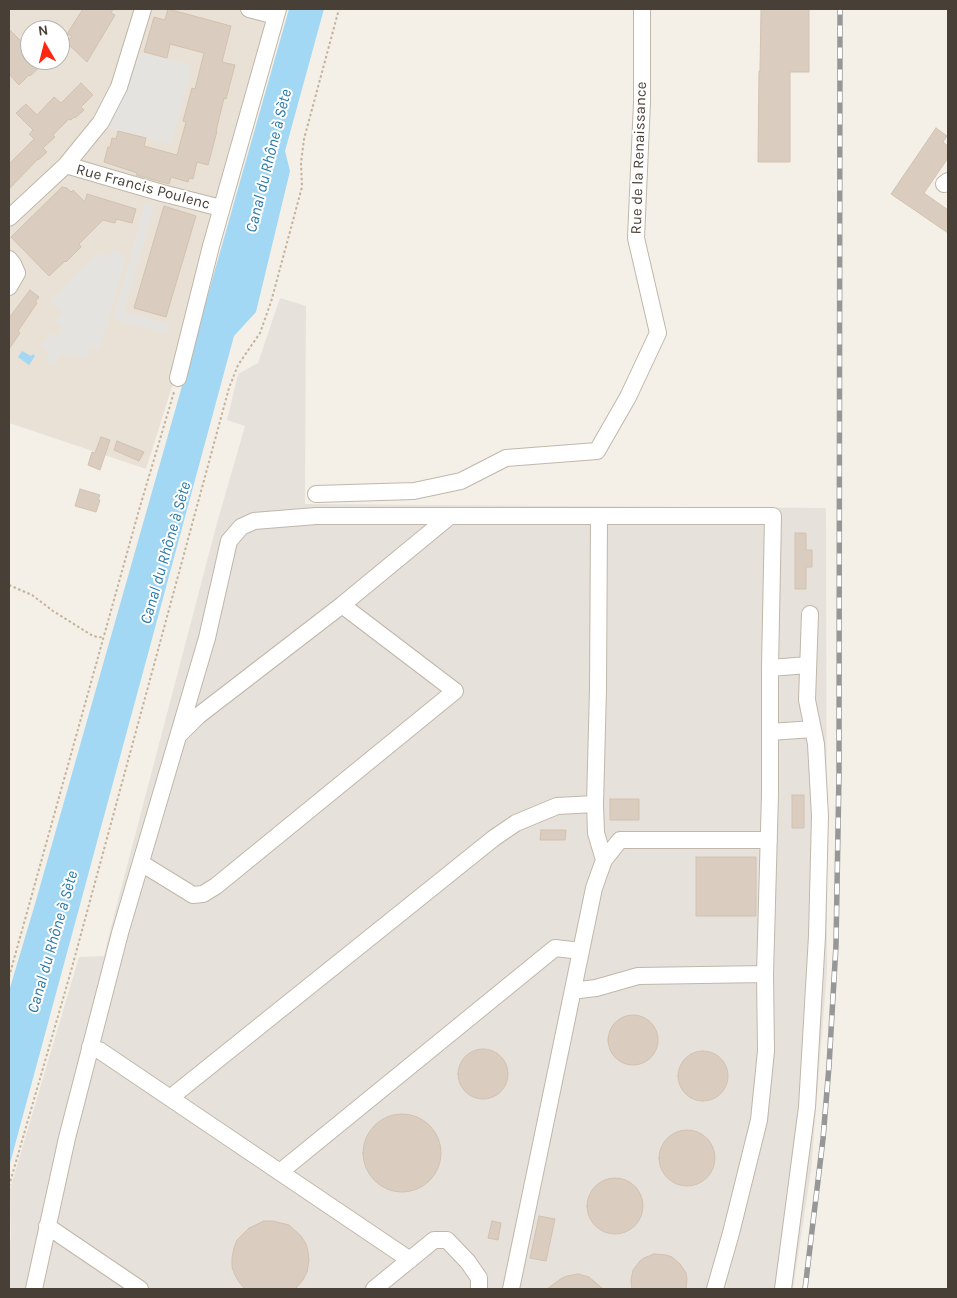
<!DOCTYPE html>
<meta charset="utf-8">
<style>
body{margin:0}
#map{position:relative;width:957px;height:1298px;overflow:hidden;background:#f4f0e8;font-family:Karla,sans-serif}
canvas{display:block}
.frame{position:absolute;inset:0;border:10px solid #484036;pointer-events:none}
.north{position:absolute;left:20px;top:20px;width:50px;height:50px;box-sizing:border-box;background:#fff;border:1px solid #b6b3af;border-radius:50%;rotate:352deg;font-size:14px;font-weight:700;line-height:20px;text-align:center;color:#484036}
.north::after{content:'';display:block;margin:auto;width:18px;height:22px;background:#ff2714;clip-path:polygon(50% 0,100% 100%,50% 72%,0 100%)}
</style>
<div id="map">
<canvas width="957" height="1298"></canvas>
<div class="frame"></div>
<div class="north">N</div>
</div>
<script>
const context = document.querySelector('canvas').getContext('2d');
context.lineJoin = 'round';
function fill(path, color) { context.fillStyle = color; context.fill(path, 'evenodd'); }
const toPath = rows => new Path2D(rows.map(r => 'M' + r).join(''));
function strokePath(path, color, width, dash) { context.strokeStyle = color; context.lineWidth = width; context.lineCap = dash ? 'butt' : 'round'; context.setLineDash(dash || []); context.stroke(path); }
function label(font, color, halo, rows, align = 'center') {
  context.font = font + ' Karla,sans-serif'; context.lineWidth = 4; context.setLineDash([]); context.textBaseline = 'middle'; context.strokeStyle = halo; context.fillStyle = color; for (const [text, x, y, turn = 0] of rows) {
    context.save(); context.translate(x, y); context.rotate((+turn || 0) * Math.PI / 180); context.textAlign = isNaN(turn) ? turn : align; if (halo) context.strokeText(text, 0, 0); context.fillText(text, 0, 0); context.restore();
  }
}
fill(toPath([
 [9,9,286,9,250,140,146,469,9,423],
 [30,30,60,30,60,60,30,60]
]), '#e9e1d5');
fill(toPath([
 [280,298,306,306,305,504,826,508,827,971,811,1171,793,1289,9,1289,9,1247,11,1237,10,1189,79,957,104,956,111,927,217,523,245,426,227,420,238,374,258,363]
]), '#e7e1dc');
fill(toPath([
 [137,52,192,65,171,144,105,127,112,119,130,76],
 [146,202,154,205,124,312,170,325,168,334,113,319],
 [116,249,125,260,100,349,91,348,88,358,62,354,52,367,45,361,49,352,41,347,51,333,58,337,63,329,55,321,62,313,50,302,99,251,105,258]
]), '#e5e3e0');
fill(toPath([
 [289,9,324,9,285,151,290,171,256,312,234,336,9,1167,9,991,35,904],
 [22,351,31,356,33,354,35,356,29,365,18,357]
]), '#a2d8f3');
const building = toPath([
 [83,9,113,9,111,13,115,15,87,62,67,43,72,36,67,34,83,9],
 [168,9,231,26,222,62,235,65,226,99,224,98,216,131,217,131,208,165,197,162,193,179,189,178,188,182,171,177,169,184,136,175,137,173,104,162,108,147,110,147,112,138,116,139,118,131,146,138,144,146,177,155,186,122,183,121,192,88,195,89,204,53,170,44,167,58,144,52,154,17,165,20,168,9],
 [761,9,809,9,809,72,790,72,790,162,758,162,759,71,760,71,761,9],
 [9,29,30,50,30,60,47,60,30,76,29,75,19,85,9,74,9,29],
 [81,83,93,95,81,107,84,110,75,118,74,117,71,120,69,119,53,135,55,137,43,148,47,152,38,160,38,159,9,189,9,164,34,139,29,134,33,130,16,113,26,104,37,115,54,97,61,103,81,83],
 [936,128,947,136,943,142,948,146,948,158,924,193,948,210,948,233,891,194,936,128],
 [62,187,67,188,71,192,73,190,85,202,87,194,136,209,132,223,116,219,115,223,103,220,79,244,81,247,66,262,65,261,49,276,11,237,62,187],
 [164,206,196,216,166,317,134,308,164,206],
 [30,290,39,297,35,302,37,303,18,331,20,333,9,349,9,318,30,290],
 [101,437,110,440,100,470,88,465,92,452,95,453,101,437],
 [117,441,144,452,139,461,114,450,117,441],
 [80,489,100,495,98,500,100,500,96,512,75,506,80,489],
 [795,533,806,533,806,550,812,550,812,567,806,567,806,589,795,589,795,533],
 [792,795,804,795,804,828,792,828,792,795],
 [610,799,639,799,639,820,610,820,610,799],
 [541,830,566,830,565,840,540,840,541,830],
 [696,857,756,857,756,916,696,916,696,857],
 '608 1040a25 25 0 1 1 50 0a25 25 0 1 1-50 0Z',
 '458 1074a25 25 0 1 1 50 0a25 25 0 1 1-50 0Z',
 '678 1076a25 25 0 1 1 50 0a25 25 0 1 1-50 0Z',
 '363 1153a39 39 0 1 1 78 0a39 39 0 1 1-78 0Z',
 '659 1158a28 28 0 1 1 56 0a28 28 0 1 1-56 0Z',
 '587 1206a28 28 0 1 1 56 0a28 28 0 1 1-56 0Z',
 [539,1216,555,1219,546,1261,530,1258,539,1216],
 [264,1221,273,1221,289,1225,301,1236,306,1244,308,1252,309,1260,307,1272,303,1280,295,1289,245,1289,239,1282,235,1275,232,1267,232,1258,234,1248,237,1240,249,1228,264,1221],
 [492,1221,501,1223,498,1240,488,1238,492,1221],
 [654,1254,666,1255,672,1257,680,1264,686,1273,687,1279,686,1289,632,1289,631,1280,633,1270,640,1261,644,1258,654,1254],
 [578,1274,589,1277,603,1289,547,1289,562,1278,567,1276,578,1274]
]);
fill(building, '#dacdbf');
strokePath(building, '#d2c2af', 1);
const minor = toPath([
 [249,9,276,16],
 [66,165,162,193,221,208],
 [944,184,948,181],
 [9,218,66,165,101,122,119,87,143,9],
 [9,259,13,264,17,273,9,287],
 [178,378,211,246,278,9],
 [316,494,414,491,461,481,506,458,597,451,628,397,658,333,636,238,642,102,642,9],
 [770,668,808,665],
 [770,732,813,729],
 [180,734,198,716,342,605,450,516],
 [595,804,598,689,599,516],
 [141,863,193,895,203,894,216,886,455,691,342,605],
 [574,989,579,990,596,988,638,976,765,974],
 [90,1047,99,1050,410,1260],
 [170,1098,494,838,516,823,557,806,595,804,596,833,604,860],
 [280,1172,555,948,581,951],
 [47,1226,140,1289],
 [34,1289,67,1138,120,933,207,638,229,541,241,527,254,521,316,516,773,516,770,668,770,794,765,974,766,1051,759,1120,731,1233,715,1289],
 [374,1289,434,1240,447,1240,468,1262,479,1278,479,1289],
 [511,1289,594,888,604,860,620,840,769,840],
 [783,1289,807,1107,817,936,820,816,816,744,807,700,810,614]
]);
strokePath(minor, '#c0b7aa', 18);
strokePath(toPath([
 [9,585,32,595,53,611,93,636,104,638],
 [9,977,139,510,174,392],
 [9,1186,71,971,229,388,238,365,260,333,271,302,302,187,301,163,304,139,339,9]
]), '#c3b29a', 2, [2.5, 2.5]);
strokePath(minor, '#fff', 16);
const rail = toPath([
 [805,1289,823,1139,829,1066,836,945,839,773,840,9]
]);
strokePath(rail, '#979797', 5.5);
strokePath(rail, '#fff', 4, [11]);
label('15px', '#484036', '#fff', [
 ["Rue de la Renaissance",639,158,-88],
 ["Rue Francis Poulenc",143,187,15]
]);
label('italic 16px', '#287aa8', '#fff', [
 ["Canal du Rhône à Sète",269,161,-76],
 ["Canal du Rhône à Sète",166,553,-74],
 ["Canal du Rhône à Sète",53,942,-74]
]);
</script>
